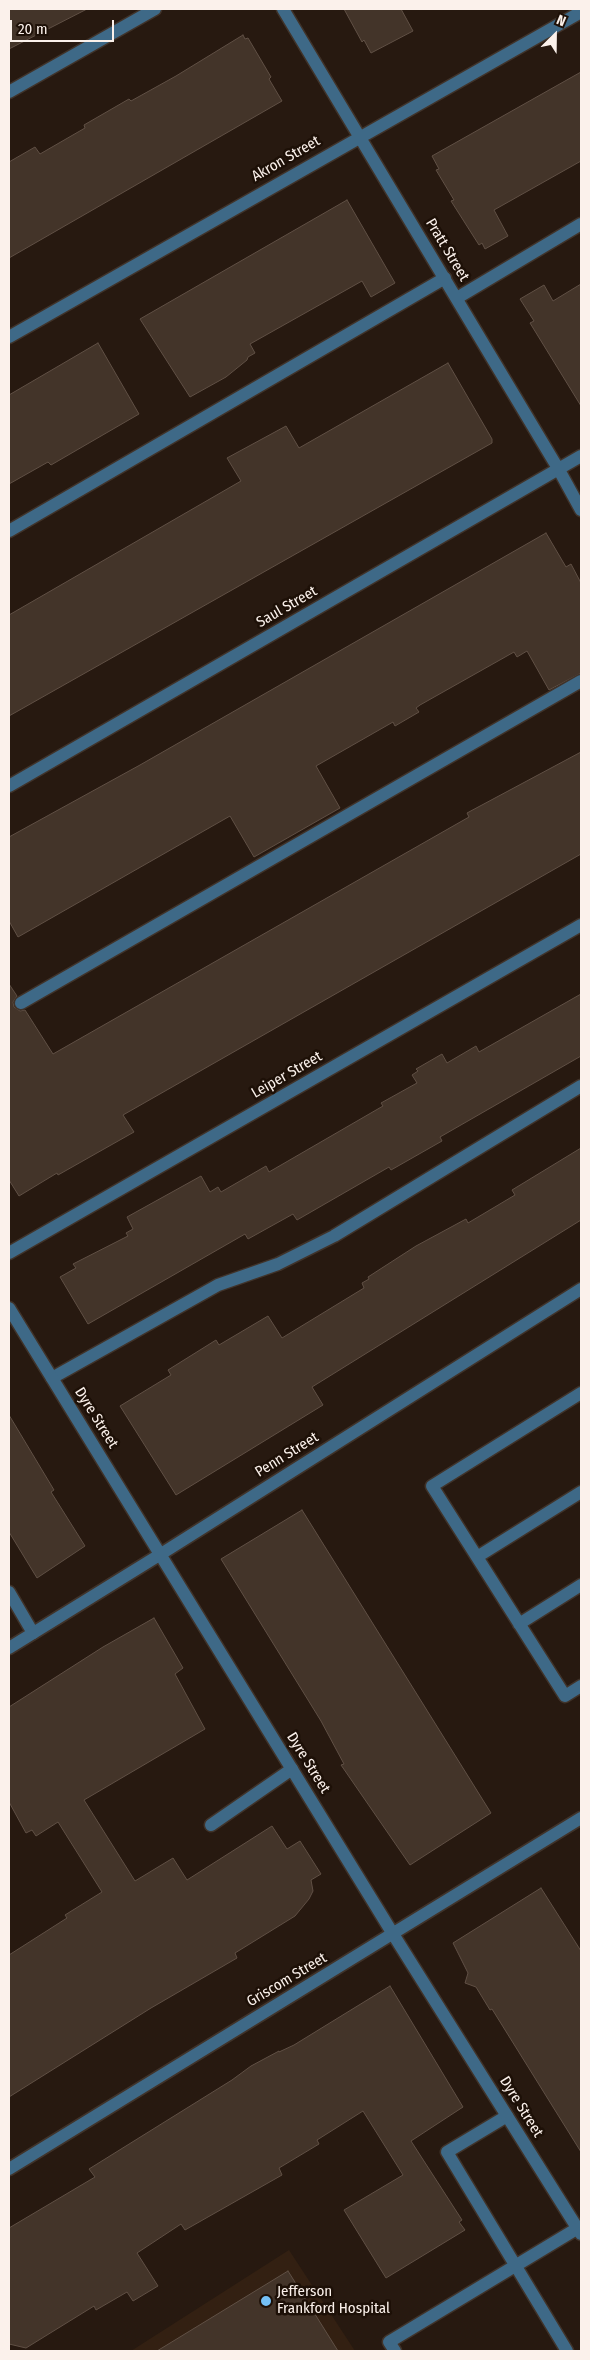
<!DOCTYPE html>
<style>
body{margin:0}
#map{position:relative;width:590px;height:2360px;overflow:hidden;background:#271910;font-family:"Fira Sans Condensed",sans-serif}
canvas{display:block}
.frame{position:absolute;inset:0;border:10px solid #fbf1eb;pointer-events:none}
.north{position:absolute;left:530px;top:10px;width:50px;height:50px;-webkit-text-stroke:4px #1d1007;paint-order:stroke;rotate:23deg;font-size:14px;font-weight:700;line-height:20px;text-align:center;color:#fbf1eb}
.north::after{content:'';display:block;margin:auto;width:18px;height:22px;background:#fbf1eb;clip-path:polygon(50% 0,100% 100%,50% 72%,0 100%)}
.scale{position:absolute;left:10px;top:20px;width:104px;height:22px;box-sizing:border-box;border:2px solid #fbf1eb;border-top:0;padding-left:6px;font-size:15px;line-height:18px;white-space:nowrap;color:#fbf1eb;-webkit-text-stroke:4px #1d1007;paint-order:stroke}
</style>
<div id="map">
<canvas width="590" height="2360"></canvas>
<div class="frame"></div>
<div class="north">N</div>
<div class="scale">20 m</div>
</div>
<script>
const context = document.querySelector('canvas').getContext('2d');
context.lineJoin = 'round';
function fill(path, color) { context.fillStyle = color; context.fill(path, 'evenodd'); }
const toPath = rows => new Path2D(rows.map(r => 'M' + r).join(''));
function strokePath(path, color, width, dash) { context.strokeStyle = color; context.lineWidth = width; context.lineCap = dash ? 'butt' : 'round'; context.setLineDash(dash || []); context.stroke(path); }
function label(font, color, halo, rows, align = 'center') {
  context.font = font + ' "Fira Sans Condensed",sans-serif'; context.lineWidth = 5; context.setLineDash([]); context.textBaseline = 'middle'; context.strokeStyle = halo; context.fillStyle = color; for (const [text, x, y, turn = 0] of rows) {
    context.save(); context.translate(x, y); context.rotate((+turn || 0) * Math.PI / 180); context.textAlign = isNaN(turn) ? turn : align; if (halo) context.strokeText(text, 0, 0); context.fillText(text, 0, 0); context.restore();
  }
}
fill(toPath([
 [289,2250,355,2351,131,2351]
]), '#332012');
const building = toPath([
 [9,9,87,9,9,49,9,9],
 [344,9,401,9,413,31,371,53,364,40,362,42,344,9],
 [243,35,245,39,248,38,271,77,269,79,282,101,9,258,9,162,35,147,40,154,85,128,84,125,129,99,131,101,176,76,243,35],
 [581,72,581,161,494,210,508,236,485,249,482,243,479,245,451,201,454,200,436,170,439,169,432,156,581,72],
 [347,200,395,283,371,297,362,281,250,344,255,353,248,357,247,360,226,377,190,397,140,319,347,200],
 [581,284,581,406,530,323,534,321,520,299,544,285,553,301,581,284],
 [98,343,139,414,51,465,48,462,9,484,9,395,98,343],
 [448,363,492,439,492,443,9,716,9,615,241,481,227,458,286,426,299,448,448,363],
 [546,533,566,567,571,564,581,583,581,673,549,690,527,651,517,657,514,652,420,705,416,708,419,712,395,726,393,722,316,766,340,808,254,857,230,816,18,937,9,921,9,837,140,765,546,533],
 [581,752,581,854,123,1115,134,1132,58,1175,57,1173,19,1196,9,1180,9,984,17,996,13,1002,14,1007,20,1011,25,1010,53,1054,469,817,467,813,581,752],
 [581,994,581,1056,440,1137,442,1141,391,1170,389,1167,297,1220,293,1214,248,1239,245,1234,88,1324,60,1277,76,1268,73,1264,128,1236,126,1233,133,1229,127,1217,201,1176,210,1192,218,1187,221,1192,266,1166,269,1172,383,1106,381,1103,417,1083,412,1075,418,1071,416,1069,442,1054,447,1063,476,1046,479,1052,581,994],
 [581,1148,581,1220,312,1387,323,1405,176,1495,120,1406,171,1375,168,1370,216,1340,219,1345,268,1316,282,1338,364,1288,362,1283,369,1279,368,1277,416,1246,466,1219,468,1223,515,1195,512,1190,581,1148],
 [9,1415,54,1490,51,1492,85,1546,37,1578,9,1532,9,1415],
 [302,1510,491,1813,410,1865,341,1765,344,1764,321,1721,221,1559,302,1510],
 [154,1618,183,1668,175,1674,205,1729,84,1800,135,1881,173,1858,187,1880,272,1826,287,1849,300,1841,321,1874,311,1880,313,1891,309,1899,295,1916,235,1953,237,1958,151,2008,9,2097,9,1955,67,1918,65,1915,102,1892,58,1822,36,1836,32,1830,26,1833,9,1802,9,1707,103,1647,154,1618],
 [541,1888,581,1951,581,2152,492,2009,490,2010,476,1987,465,1983,468,1973,453,1943,541,1888],
 [390,1986,463,2107,411,2141,462,2220,459,2222,465,2230,386,2278,344,2210,403,2175,363,2111,317,2140,319,2144,279,2168,282,2175,185,2230,181,2224,137,2253,158,2286,133,2301,127,2292,96,2310,94,2306,26,2348,9,2344,9,2228,95,2177,89,2169,232,2080,251,2066,279,2051,279,2052,294,2045,390,1986],
 [288,2271,338,2351,157,2351,288,2271]
]);
fill(building, '#433429');
strokePath(building, '#605045', 1);
const lane = toPath([
 [9,92,155,9],
 [457,298,581,224],
 [9,531,445,278],
 [21,1003,581,681],
 [52,1378,218,1285,278,1264,334,1236,581,1086],
 [581,1393,432,1486,565,1696,581,1686],
 [477,1557,581,1492],
 [9,1592,33,1633],
 [519,1624,581,1585],
 [211,1825,292,1769],
 [507,2116,447,2152,567,2351],
 [395,2351,389,2342,578,2228]
]);
const street = toPath([
 [283,9,559,470,581,510],
 [9,337,581,12],
 [9,786,581,456],
 [9,1253,581,925],
 [9,1308,393,1934,581,2234],
 [9,1648,161,1554,581,1289],
 [9,2169,581,1818]
]);
strokePath(lane, '#40332a', 15);
strokePath(street, '#40332a', 15);
strokePath(lane, '#3e6987', 12);
strokePath(street, '#3e6987', 12);
for (const [x, y, r, color] of [
 [266,2301,6,"#74c0f6"]
]) { const dot = new Path2D(); dot.arc(x, y, r, 0, 2 * Math.PI); context.fillStyle = color; context.fill(dot); strokePath(dot, '#1d1007', 2); }
label('15px', '#fbf1eb', '#1d1007', [
 ["Akron Street",286,159,-30],
 ["Pratt Street",447,250,59],
 ["Saul Street",287,607,-30],
 ["Leiper Street",287,1075,-30],
 ["Dyre Street",96,1418,58],
 ["Penn Street",287,1455,-32],
 ["Dyre Street",308,1763,58],
 ["Griscom Street",287,1980,-31],
 ["Dyre Street",521,2107,58]
]);
label('15px', '#fbf1eb', '#1d1007', [
 ["Jefferson",277,2292],
 ["Frankford Hospital",277,2309]
], 'left');
</script>
